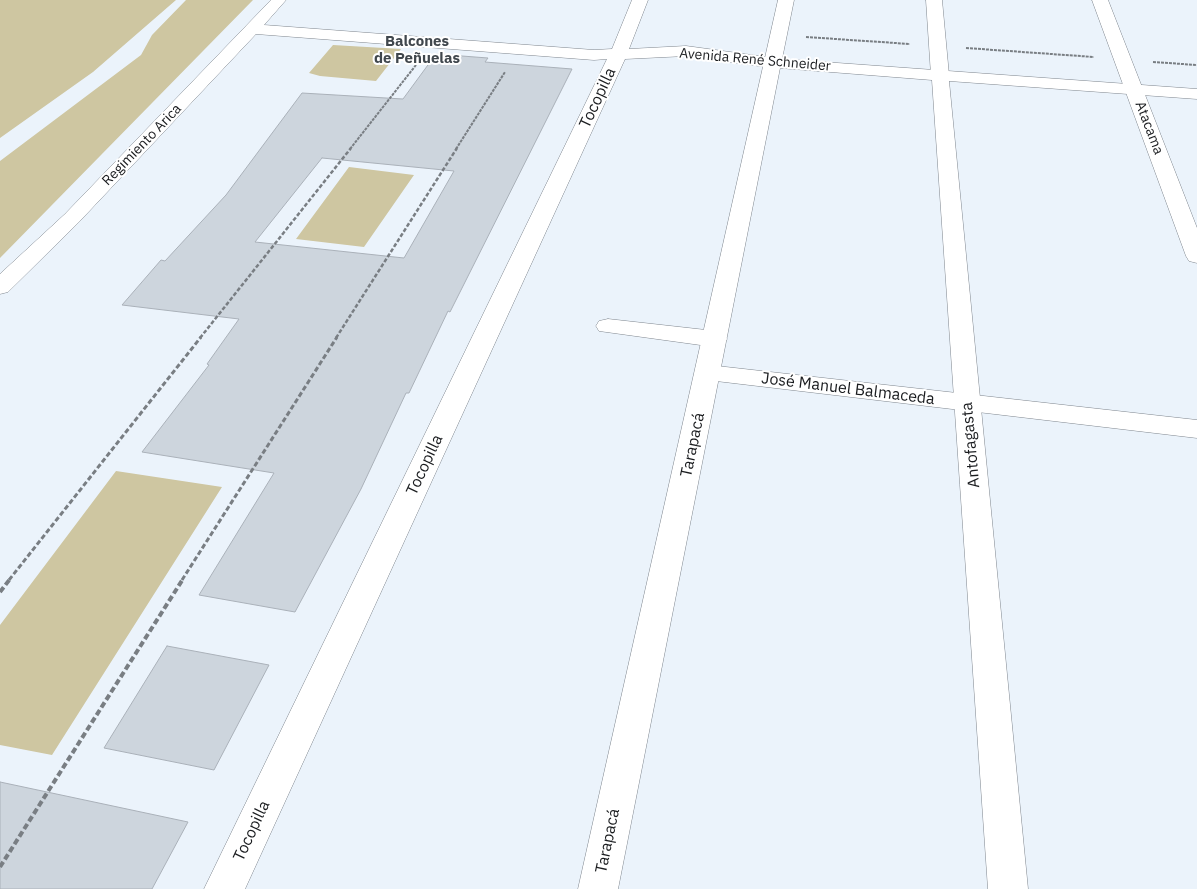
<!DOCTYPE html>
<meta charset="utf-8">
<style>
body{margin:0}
canvas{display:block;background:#ebf3fb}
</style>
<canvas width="1197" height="889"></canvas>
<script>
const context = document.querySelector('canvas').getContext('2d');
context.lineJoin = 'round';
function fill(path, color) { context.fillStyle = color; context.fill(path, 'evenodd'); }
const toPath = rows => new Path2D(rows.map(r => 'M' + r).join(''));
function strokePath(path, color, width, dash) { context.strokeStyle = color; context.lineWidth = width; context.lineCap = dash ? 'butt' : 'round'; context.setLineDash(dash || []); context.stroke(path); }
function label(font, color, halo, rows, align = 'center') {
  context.font = font + ' "IBM Plex Sans",sans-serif'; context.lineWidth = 4; context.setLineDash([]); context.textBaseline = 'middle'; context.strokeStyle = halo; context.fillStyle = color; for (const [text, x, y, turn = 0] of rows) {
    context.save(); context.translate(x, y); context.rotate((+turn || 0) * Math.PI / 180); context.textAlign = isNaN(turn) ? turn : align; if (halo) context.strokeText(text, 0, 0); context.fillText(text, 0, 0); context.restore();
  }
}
fill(toPath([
 [0,0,176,0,93,72,0,138],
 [186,0,253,0,0,258,0,161,141,55,152,35],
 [333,45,401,49,376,81,320,76,309,73],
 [349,167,414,175,364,247,296,239],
 [116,471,222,487,52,755,0,745,0,625]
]), '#cec6a1');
const building = toPath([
 [436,54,488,58,485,62,572,69,450,312,448,311,409,393,406,393,361,489,295,612,199,595,274,473,142,452,209,365,207,364,239,319,122,305,161,260,165,261,226,195,302,93,403,99,436,54],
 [322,158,454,171,404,258,255,242,322,158],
 [167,646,269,665,214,770,104,748,167,646],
 [0,782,188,822,152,889,0,889,0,782]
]);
fill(building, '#cdd5dd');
strokePath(building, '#aab1b9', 1);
const street = toPath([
 [271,0,286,0,264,25,594,50,612,49,632,0,648,0,629,49,686,46,774,58,780,59,782,63,780,67,774,68,686,56,625,59,245,889,204,889,607,59,594,60,256,34,79,222,8,292,0,294,0,274,65,214,271,0],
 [926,0,942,0,949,75,946,79,940,80,934,79,931,75,926,0],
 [1092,0,1108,0,1197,228,1197,263,1189,261,1186,256,1092,0],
 [608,319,715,331,724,334,727,339,724,344,715,347,599,331,596,326,599,321,608,319],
 [708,365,1197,420,1197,438,699,379,695,373,699,367,708,365]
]);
const secondary = toPath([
 [778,0,794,0,782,59,1197,89,1197,99,949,81,1028,889,988,889,932,80,780,68,618,889,578,889,778,0]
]);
strokePath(street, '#7f868e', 1);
strokePath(secondary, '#7f868e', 1);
strokePath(toPath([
 [806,37,910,44],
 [966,48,1094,57],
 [1153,62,1197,65],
 [350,149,416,65],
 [456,149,505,72]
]), '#797e83', 2, [3, 1]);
strokePath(toPath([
 [200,338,351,148],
 [336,338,457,148]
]), '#797e83', 2.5, [4, 2]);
strokePath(toPath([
 [9,580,201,337],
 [182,580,337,337]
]), '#797e83', 3, [5, 2.5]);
strokePath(toPath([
 [0,592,10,579],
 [0,867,183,579]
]), '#797e83', 4, [6, 3]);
fill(street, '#fff');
fill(secondary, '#fff');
label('14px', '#1a1c1f', '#fff', [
 ["Avenida René Schneider",755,60,5],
 ["Atacama",1149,128,69],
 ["Regimiento Arica",142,145,-46]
]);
label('bold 15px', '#40474d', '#fff', [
 ["Balcones",417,42],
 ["de Peñuelas",417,59]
]);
label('16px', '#1a1c1f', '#fff', [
 ["Tocopilla",598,98,-65],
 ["José Manuel Balmaceda",848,389,7],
 ["Tarapacá",693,445,-78],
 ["Antofagasta",971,445,-95],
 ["Tocopilla",425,465,-65],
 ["Tocopilla",252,831,-65],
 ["Tarapacá",608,841,-78]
]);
</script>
